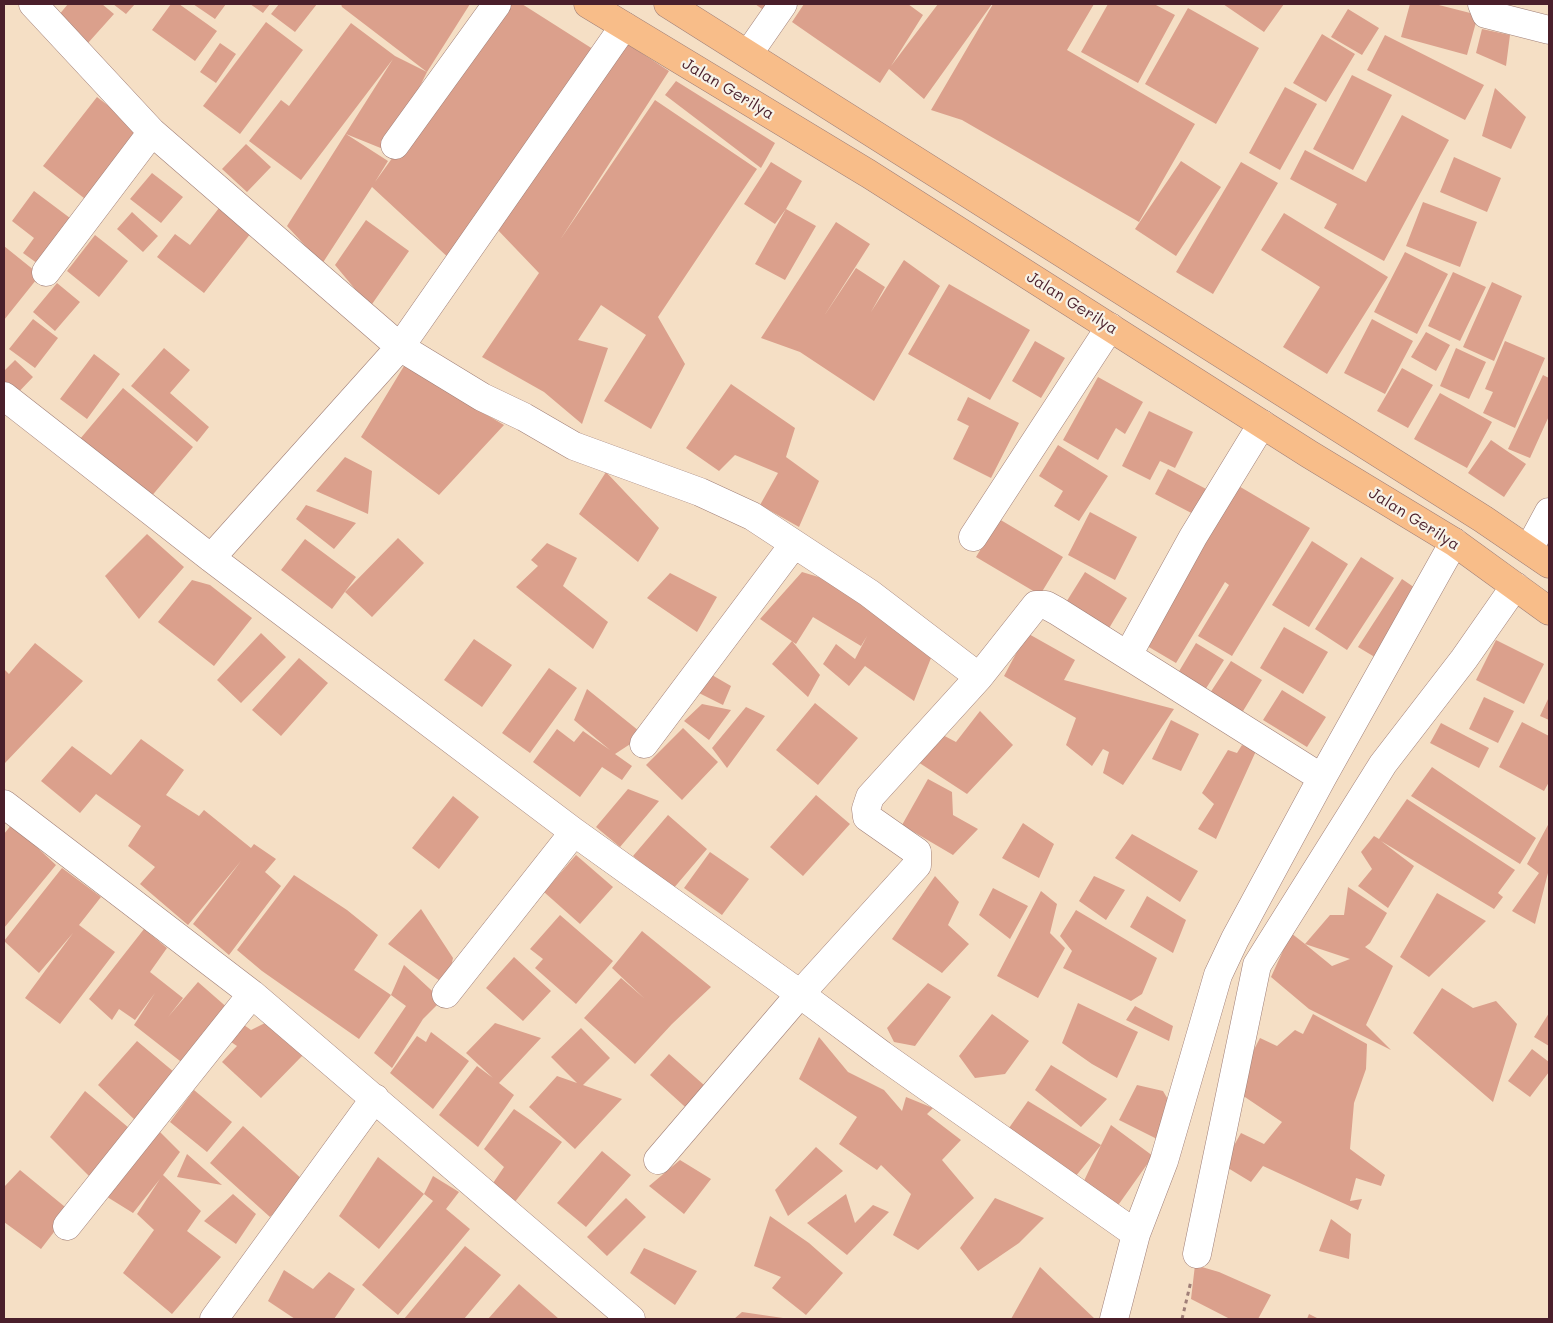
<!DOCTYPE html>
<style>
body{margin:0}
#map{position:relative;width:1553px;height:1323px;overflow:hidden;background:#f5dfc5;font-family:Mali,sans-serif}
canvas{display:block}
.frame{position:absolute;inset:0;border:5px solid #4a1f2b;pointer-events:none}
</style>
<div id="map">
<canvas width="1553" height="1323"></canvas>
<div class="frame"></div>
</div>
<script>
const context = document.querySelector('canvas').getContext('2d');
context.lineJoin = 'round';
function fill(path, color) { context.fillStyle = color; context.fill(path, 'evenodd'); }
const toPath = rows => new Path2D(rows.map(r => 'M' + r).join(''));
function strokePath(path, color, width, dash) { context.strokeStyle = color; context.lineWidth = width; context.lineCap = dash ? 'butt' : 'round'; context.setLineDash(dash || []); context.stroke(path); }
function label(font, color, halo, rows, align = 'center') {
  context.font = font + ' Mali,sans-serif'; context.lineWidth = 4.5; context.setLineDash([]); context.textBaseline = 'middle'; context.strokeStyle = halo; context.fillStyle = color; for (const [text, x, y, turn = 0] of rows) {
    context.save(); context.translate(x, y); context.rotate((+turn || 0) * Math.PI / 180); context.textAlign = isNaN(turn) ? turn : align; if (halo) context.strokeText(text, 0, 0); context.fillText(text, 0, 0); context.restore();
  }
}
fill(toPath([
 [68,4,102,4,114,14,88,43,58,16],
 [113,4,135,4,126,14],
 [171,4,179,4,217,31,195,61,152,30],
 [193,4,226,4,215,19],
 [250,4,270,4,263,13],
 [279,4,317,4,295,32,271,14],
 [341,4,470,4,427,72,342,7],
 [503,4,522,4,596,51,452,261,372,187,322,264,287,226,393,59,301,180,249,141,281,100,289,106,351,23,395,56,427,72,388,151,346,134,388,161,375,182],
 [755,4,779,4,772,16],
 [804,4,908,4,923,15,891,66,938,4,992,4,924,99,889,69,880,83,792,22],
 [993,4,1094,4,1067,50,1195,124,1139,222,962,120,931,110],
 [1108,4,1154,4,1175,15,1138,83,1081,52],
 [1223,4,1284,4,1264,32],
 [1410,4,1435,4,1478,15,1467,55,1401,37],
 [1188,8,1259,48,1216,124,1145,84],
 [1348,9,1379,28,1362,55,1331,37],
 [266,22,303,50,240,134,203,106],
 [1482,29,1510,35,1506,66,1476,53],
 [1322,34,1355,54,1326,102,1293,83],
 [1385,35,1484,85,1465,120,1367,70],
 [623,41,669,71,560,240,655,100,757,169,658,317,685,364,651,429,604,401,646,335,601,305,578,340,608,348,582,424,544,392,482,357,539,273,494,226],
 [220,43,236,54,216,83,200,72],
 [1352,75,1392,95,1353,170,1313,149],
 [676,81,775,143,761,168,665,95],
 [1285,87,1317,104,1280,170,1249,153],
 [1495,88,1526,117,1511,149,1482,136],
 [97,97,144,133,89,202,43,166],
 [1402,115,1449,140,1384,261,1324,228,1337,204,1290,179,1305,150,1366,182],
 [246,144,271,167,247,192,222,169],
 [1454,157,1501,178,1487,212,1440,192],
 [1181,161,1221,187,1176,256,1135,229],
 [771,162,802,181,786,209,816,226,785,280,755,264,786,209,775,224,744,204],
 [1241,162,1278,183,1213,294,1176,272],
 [152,173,183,197,161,223,130,199],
 [34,191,78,224,45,269,23,253,34,238,12,221],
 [1423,202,1477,222,1460,267,1406,246],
 [219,208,251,233,204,293,157,257,175,234,190,245],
 [132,212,158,236,143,252,117,229],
 [1284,213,1388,277,1327,374,1283,347,1320,287,1261,250],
 [366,220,409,251,370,307,335,265],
 [836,222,870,244,824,316,856,268,885,287,871,312,904,260,940,286,874,401,800,352,761,338],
 [95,235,128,261,99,297,67,271],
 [4,246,40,275,4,320],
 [1405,252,1448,274,1417,334,1374,312],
 [1453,272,1486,287,1460,341,1428,326],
 [1492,282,1522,296,1494,361,1463,347],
 [57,283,80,302,55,331,33,312],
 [949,284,1030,330,990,400,908,354],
 [33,319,58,338,35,368,9,349],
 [1372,319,1413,341,1385,394,1344,373],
 [1426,332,1450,345,1436,371,1411,357],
 [1035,341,1065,358,1041,398,1012,381],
 [1505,341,1545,358,1515,428,1483,413,1493,392,1485,389],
 [164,348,190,370,170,393,209,427,197,442,131,386],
 [1456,348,1486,362,1469,399,1440,386],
 [94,354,120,374,87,419,60,399],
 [15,360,33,377,12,399,4,391,4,371],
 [404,366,504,425,439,495,361,437],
 [1402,368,1433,385,1408,428,1377,411],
 [1543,375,1549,378,1549,416,1530,458,1508,449],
 [1098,377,1143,402,1125,434,1116,428,1098,460,1063,440],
 [731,384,795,428,786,457,819,481,799,527,760,505,778,473,735,455,719,471,686,448],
 [123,388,193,447,150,498,80,439],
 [1440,393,1492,422,1467,468,1414,439],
 [968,397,1019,423,991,478,953,459,969,426,957,420],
 [1149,411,1193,432,1175,468,1160,461,1150,480,1122,466],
 [1491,440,1526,464,1504,497,1468,473],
 [1058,445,1108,476,1079,521,1054,506,1063,491,1039,476],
 [345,457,372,471,368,514,316,491],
 [1168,469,1210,491,1197,516,1155,494],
 [606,472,659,528,638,562,579,514],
 [1237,485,1310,528,1232,656,1198,636,1229,585,1225,582,1176,663,1142,643],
 [306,505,356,523,334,549,296,519],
 [1090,512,1137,537,1115,580,1068,555],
 [999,519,1063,557,1040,595,976,557],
 [147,534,184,567,139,619,105,576],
 [398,538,424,563,372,617,345,592],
 [305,539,356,577,332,609,281,570],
 [1312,541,1348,564,1309,627,1272,605],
 [547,543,577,558,563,586,608,622,593,649,516,587,538,566,531,560],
 [1361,557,1394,578,1347,650,1315,629],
 [802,572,835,582,881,613,931,658,914,701,865,666,849,686,823,664,836,644,855,659,867,636,861,646,813,617,796,644,760,619],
 [1085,572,1127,598,1108,630,1065,604],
 [670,573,717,597,697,632,647,598],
 [1402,579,1421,592,1378,659,1358,647],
 [192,580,210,585,252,618,214,666,158,622],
 [1284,627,1328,652,1303,694,1260,668],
 [261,633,286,657,241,703,217,680],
 [1027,633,1075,660,1064,680,1174,709,1123,785,1103,773,1109,752,1103,749,1092,766,1066,745,1076,718,1004,676],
 [474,639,512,665,482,707,444,680],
 [1496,640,1544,664,1524,704,1476,680],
 [792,641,820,675,808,697,772,664],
 [35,643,83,681,5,763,4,669,9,674],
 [1196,643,1224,660,1205,690,1178,673],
 [299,658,328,683,281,736,252,710],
 [1231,661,1262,680,1240,716,1208,696],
 [549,668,577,688,530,753,502,733],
 [712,675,731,686,723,705,699,693],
 [587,689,644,735,615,754,632,766,622,780,602,767,580,797,533,762,557,729,574,742,583,731,610,750,574,720],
 [1282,690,1326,717,1307,747,1263,720],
 [1484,697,1514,711,1498,743,1469,729],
 [1549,697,1549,720,1540,716],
 [815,703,858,738,818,785,776,750],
 [702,704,731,710,709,740,684,721],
 [746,707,765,716,727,768,712,748],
 [980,711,1013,745,967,794,918,762,937,732,956,742],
 [1171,720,1199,734,1181,771,1152,759],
 [1522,722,1549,736,1549,782,1544,791,1499,767],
 [1441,723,1489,748,1479,768,1430,743],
 [683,728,718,762,682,800,646,765],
 [141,739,184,770,166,795,199,816,204,810,251,848,254,844,276,859,265,872,281,886,229,955,193,924,241,861,188,925,140,884,155,867,128,846,141,826,96,794,80,813,41,781,72,746,111,775],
 [1242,745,1256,751,1216,839,1198,829,1214,804,1202,793,1228,750,1237,753],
 [1432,767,1536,838,1520,864,1411,796],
 [928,779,952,792,953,815,978,829,953,855,902,825],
 [628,789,659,801,620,847,596,827],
 [816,795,850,824,803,876,770,847],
 [453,796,479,817,439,869,412,848],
 [1407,799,1515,870,1498,893,1503,897,1494,909,1381,841,1414,866,1388,908,1358,886,1372,869,1361,852,1374,836,1379,839],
 [668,815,707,849,673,889,633,856],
 [1023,823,1054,844,1039,878,1002,858],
 [1549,823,1549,869,1535,924,1512,911,1539,873,1527,864],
 [12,824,56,865,4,928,4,834],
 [1132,834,1198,871,1180,902,1115,858],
 [710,852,749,879,722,915,684,888],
 [576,855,613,887,580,924,544,892],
 [62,868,101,897,79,925,115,952,60,1024,25,998,73,933,39,973,4,941],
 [294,875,347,910,378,935,354,970,391,995,359,1039,262,971,237,950],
 [935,876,959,902,948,925,969,944,942,973,892,939],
 [1094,876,1125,890,1106,920,1079,901],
 [1348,887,1387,913,1370,943,1365,947,1393,966,1366,1025,1391,1050,1309,1009,1271,977,1291,933,1305,944,1330,915,1344,915],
 [1305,944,1350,959,1332,966],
 [993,888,1028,906,1010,939,979,915],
 [1041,891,1057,904,1050,933,1065,948,1038,998,997,976],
 [1437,893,1486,921,1429,977,1400,957],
 [1147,896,1186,920,1173,953,1130,927],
 [421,909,453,958,447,986,388,944],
 [1076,910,1157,958,1142,994,1131,1001,1063,968,1072,951,1060,936],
 [560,915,613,961,576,1004,535,968,543,959,530,949],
 [144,929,167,948,150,972,183,998,168,1017,198,982,230,1010,189,1068,134,1025,155,993,135,1020,119,1009,112,1020,89,999],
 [642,931,711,987,672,1024,635,1064,584,1018,621,978,645,999,612,968],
 [514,957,551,991,523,1021,486,988],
 [404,965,442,1000,423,1019,392,1068,374,1053,406,1006,391,995],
 [928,983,951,997,915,1046,894,1042,887,1028],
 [1442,988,1473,1008,1496,1001,1517,1024,1493,1102,1413,1033],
 [1078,1003,1138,1032,1117,1078,1092,1064,1062,1043],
 [1135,1006,1173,1026,1169,1041,1126,1020],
 [1549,1013,1549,1046,1534,1037],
 [992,1014,1029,1041,1005,1074,975,1078,959,1056],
 [1313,1014,1367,1044,1366,1069,1354,1103,1350,1149,1385,1175,1381,1186,1356,1178,1350,1201,1362,1199,1358,1210,1263,1166,1251,1182,1223,1165,1241,1133,1264,1144,1282,1122,1236,1091,1244,1069,1260,1038,1277,1046,1295,1030,1303,1034],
 [237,1020,251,1030,267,1022,304,1054,261,1098,222,1062,237,1046,225,1038],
 [495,1023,541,1038,499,1083,514,1095,478,1147,439,1115,477,1066,493,1078,466,1053],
 [581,1028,610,1058,583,1085,622,1099,575,1149,529,1107,557,1076,577,1083,551,1057],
 [431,1032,469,1061,433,1109,390,1073,417,1036,426,1042],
 [819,1037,848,1072,884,1090,902,1111,906,1097,933,1108,927,1114,961,1140,942,1160,974,1198,918,1250,893,1235,911,1194,881,1165,877,1170,839,1144,857,1117,799,1079],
 [137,1041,174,1072,135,1120,98,1085],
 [1532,1049,1549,1062,1549,1072,1530,1097,1508,1081],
 [669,1054,713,1093,694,1115,650,1075],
 [1051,1065,1107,1099,1081,1127,1035,1090],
 [1137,1085,1163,1091,1176,1113,1167,1144,1119,1120],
 [194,1090,232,1122,207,1152,170,1122],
 [85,1091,129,1128,91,1178,50,1137],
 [1028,1101,1101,1145,1111,1125,1153,1156,1114,1211,1082,1185,1101,1145,1071,1182,1004,1135],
 [514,1109,562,1142,514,1203,491,1186,504,1167,484,1149],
 [243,1126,303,1180,270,1217,210,1163],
 [158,1130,180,1152,163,1175,201,1211,187,1231,221,1257,172,1314,123,1273,154,1230,137,1214,160,1179,133,1213,104,1195],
 [816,1147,843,1171,788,1216,775,1190],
 [602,1151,631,1175,586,1227,557,1203],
 [187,1154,222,1185,177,1177],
 [378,1157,424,1194,379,1249,339,1216],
 [680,1160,711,1179,684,1214,649,1186],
 [20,1170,70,1211,41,1249,4,1222,4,1187],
 [433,1176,459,1192,446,1209,470,1229,398,1315,362,1285,433,1201,424,1194],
 [233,1194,256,1214,236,1244,204,1221],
 [846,1194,855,1223,873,1205,889,1212,847,1255,807,1223],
 [626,1198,646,1217,607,1256,587,1237],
 [995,1198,1044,1218,1019,1243,978,1271,960,1248],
 [770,1216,809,1243,843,1273,806,1315,772,1288,781,1277,754,1266],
 [1331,1219,1351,1234,1349,1259,1319,1251],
 [465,1246,501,1275,464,1319,404,1319],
 [644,1248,697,1271,675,1305,630,1273],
 [1195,1265,1219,1272,1271,1295,1258,1319,1230,1319,1191,1299],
 [1040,1267,1095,1319,1011,1319],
 [284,1270,313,1289,329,1272,355,1289,334,1319,295,1319,268,1301],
 [519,1284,559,1319,488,1319],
 [742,1312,783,1318,783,1319,734,1319],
 [1309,1314,1319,1319,1307,1319]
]), '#dba08c');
const minor = toPath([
 [33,4,152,132,400,347,482,397,524,417,574,446,700,492,752,516,869,593,979,677],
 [1482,4,1486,14,1549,30],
 [749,53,783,4],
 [395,145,497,4],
 [46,272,152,132],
 [4,396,211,558,574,832,800,994,882,1055,1136,1234],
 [973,537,1110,327],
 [1529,549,1549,512],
 [211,558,400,347,624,26],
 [1128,655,1193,537,1262,424],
 [644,744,794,544],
 [4,804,252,994,631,1319],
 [446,994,574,832],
 [658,1160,800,994,917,865,917,852,867,817,866,809,870,797,979,677,1036,605,1046,605,1057,611,1322,778],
 [67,1226,252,994],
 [1197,1254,1257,965,1383,764,1464,659,1515,586],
 [214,1319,375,1098],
 [1114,1319,1136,1234,1164,1161,1218,975,1235,939,1322,778,1454,542]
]);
const highway = toPath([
 [588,4,869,174,1309,454,1454,542,1549,611],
 [668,4,1483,519,1549,564]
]);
strokePath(minor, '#a07f78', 29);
strokePath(highway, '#a07f78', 29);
strokePath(toPath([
 [1182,1319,1191,1281]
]), '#a07f78', 3, [4, 4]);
strokePath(minor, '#fff', 28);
strokePath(highway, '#f8bd89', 28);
label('16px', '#4a1f2b', '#f7f3e8', [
 ["Jalan Gerilya",728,89,31],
 ["Jalan Gerilya",1072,303,32],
 ["Jalan Gerilya",1414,519,32]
]);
</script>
